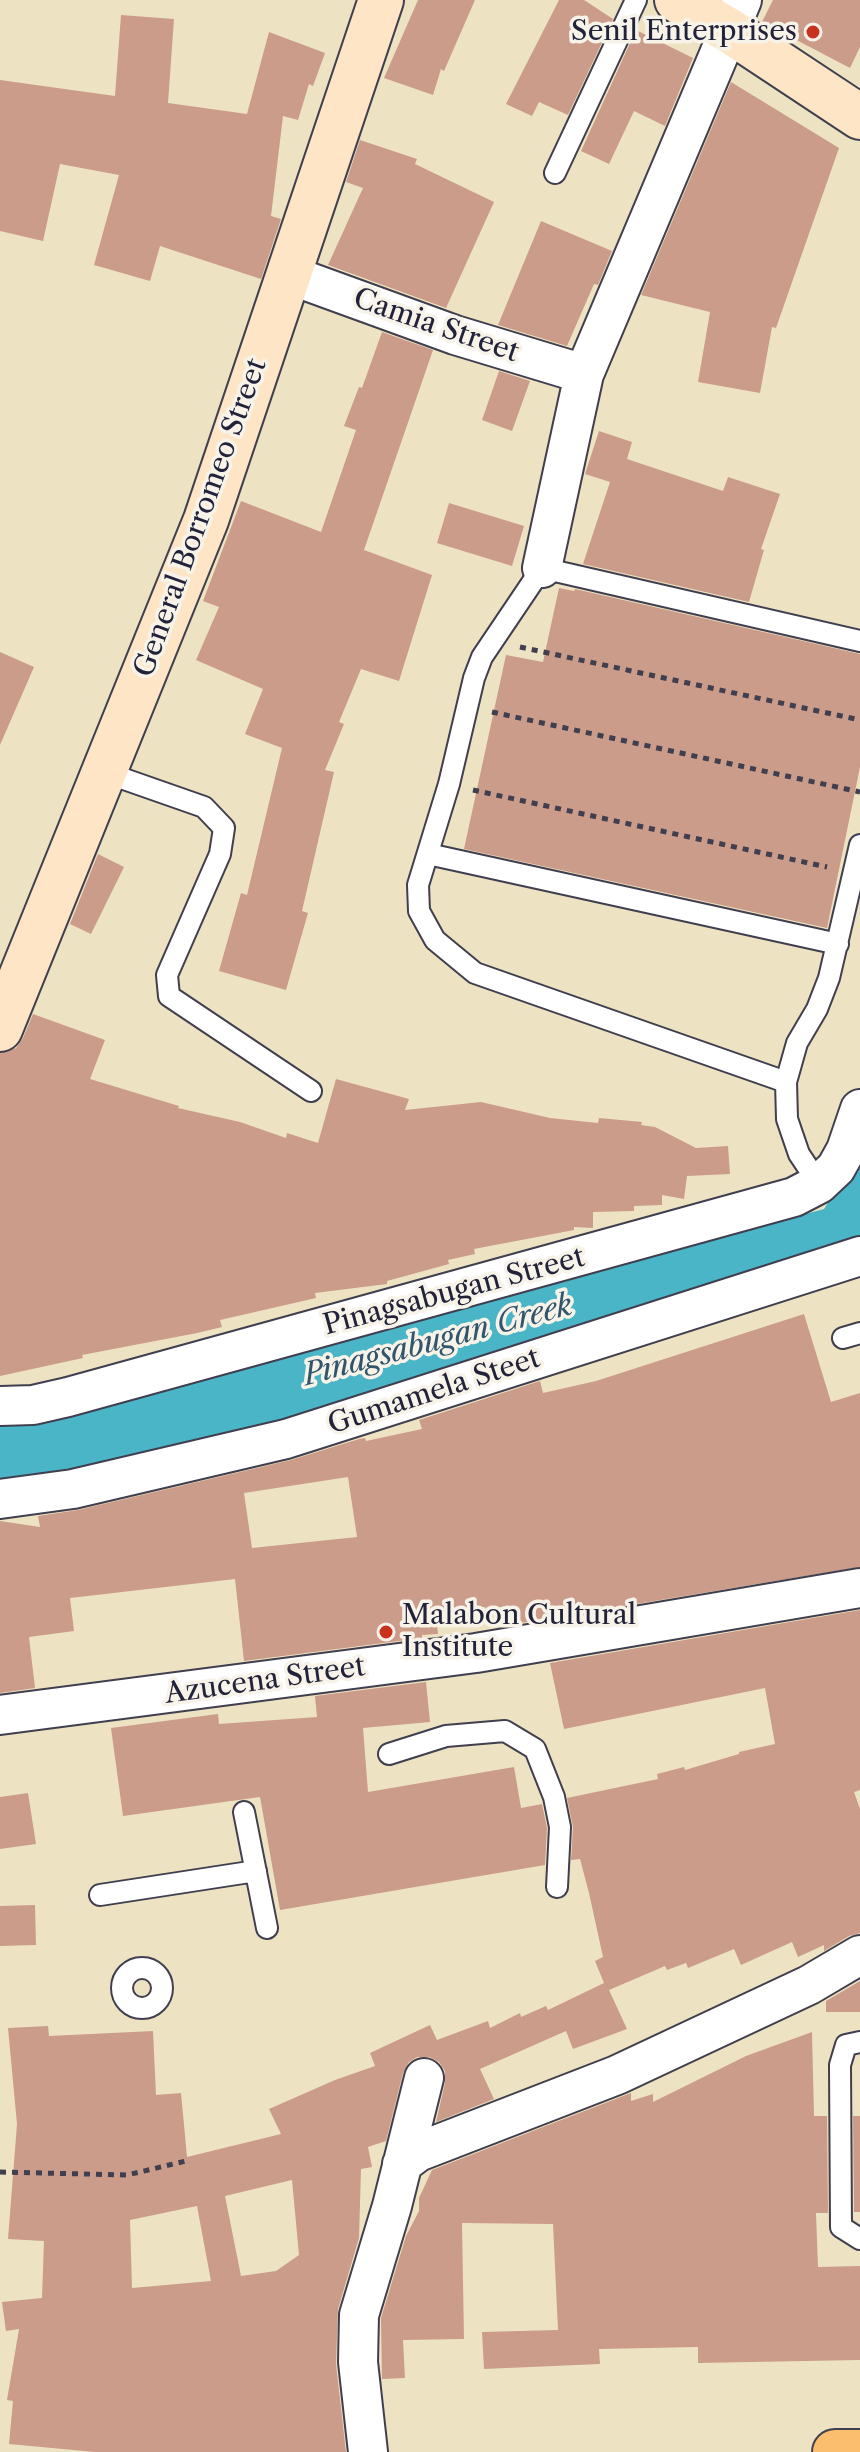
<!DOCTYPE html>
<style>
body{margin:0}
canvas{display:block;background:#ede2c2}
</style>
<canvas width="860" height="2452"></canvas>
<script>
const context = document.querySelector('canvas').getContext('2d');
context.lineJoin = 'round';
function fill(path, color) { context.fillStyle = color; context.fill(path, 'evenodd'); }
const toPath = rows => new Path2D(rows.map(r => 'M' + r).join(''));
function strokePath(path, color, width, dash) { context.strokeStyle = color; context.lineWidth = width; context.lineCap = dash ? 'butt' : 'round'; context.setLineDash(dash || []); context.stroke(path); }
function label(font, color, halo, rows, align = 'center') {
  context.font = font + ' "Libre Caslon Text",serif'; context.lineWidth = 7; context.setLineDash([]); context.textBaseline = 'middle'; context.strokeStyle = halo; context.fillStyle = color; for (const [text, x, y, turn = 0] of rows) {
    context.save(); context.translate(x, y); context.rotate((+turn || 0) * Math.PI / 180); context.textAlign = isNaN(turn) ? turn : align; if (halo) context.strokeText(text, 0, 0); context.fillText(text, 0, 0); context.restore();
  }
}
fill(toPath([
 [860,1152,860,1247,754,1282,74,1480,0,1482,0,1425,22,1424,86,1410,824,1209]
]), '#4ab5c7');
fill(toPath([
 [418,0,475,0,444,71,441,69,433,95,384,78],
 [559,0,584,0,613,19,568,115,539,102,532,116,506,104],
 [773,0,860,0,860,47,850,68,762,22],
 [121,15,174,19,168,103,247,114,269,32,325,53,313,86,309,84,298,120,283,116,271,216,281,219,261,279,160,246,150,281,94,265,119,175,60,164,43,241,0,231,0,80,115,96],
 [636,30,693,58,665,126,634,111,609,164,581,151],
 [731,82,839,148,776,328,772,327,760,393,698,382,710,312,641,295],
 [360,140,417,159,415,164,494,202,446,308,328,265,363,188,346,182],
 [541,221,612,251,598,285,594,284,567,346,498,325],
 [382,332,433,350,364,550,432,575,399,681,361,669,339,722,344,724,325,770,334,772,302,911,308,913,286,990,219,971,241,893,247,895,282,748,245,734,263,689,196,660,219,607,203,601,241,501,321,532,356,430,344,426,359,387,362,388],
 [499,371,530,381,512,431,482,420],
 [599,431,632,442,627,459,723,491,728,477,780,494,761,549,764,550,749,602,583,564,610,482,585,474],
 [449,503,524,526,512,566,437,543],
 [559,588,574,591,575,589,860,654,860,767,827,928,464,849,506,655,543,662],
 [0,652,34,667,0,745],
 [98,854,124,867,91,934,70,924],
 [33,1014,105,1040,90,1079,179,1106,178,1108,240,1122,286,1138,287,1133,318,1143,336,1079,409,1099,405,1110,481,1102,550,1118,598,1123,599,1118,642,1122,641,1125,655,1127,696,1148,728,1146,730,1174,687,1176,684,1199,662,1195,662,1205,634,1206,634,1211,593,1212,593,1228,574,1227,574,1230,474,1249,475,1254,448,1260,449,1264,387,1281,387,1284,315,1293,316,1298,220,1320,222,1327,197,1333,82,1355,83,1358,0,1376,0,1053,16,1048,23,1038],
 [804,1314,831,1402,860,1393,860,1567,509,1625,506,1606,486,1610,485,1607,436,1617,438,1634,422,1635,422,1638,244,1661,235,1579,70,1598,74,1631,29,1637,35,1688,0,1693,0,1521,40,1527,38,1516,78,1510,291,1460,359,1439,365,1438,366,1441,422,1429,419,1420,540,1381,543,1393,596,1381],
 [348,1477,357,1537,252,1548,244,1493],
 [860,1610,860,1790,854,1792,860,1809,860,1933,849,1936,824,1951,824,1945,798,1957,792,1942,741,1965,734,1949,688,1968,686,1963,667,1970,665,1966,609,1990,627,2029,573,2049,566,2031,480,2069,494,2099,436,2122,445,2083,445,2071,439,2062,429,2057,417,2057,409,2062,403,2073,386,2141,368,2147,372,2167,361,2169,359,2238,338,2309,336,2364,346,2452,95,2452,9,2444,13,2401,7,2400,19,2329,6,2331,2,2302,42,2298,44,2241,8,2239,17,2124,8,2028,48,2026,49,2036,153,2031,156,2095,181,2093,187,2157,281,2134,269,2109,335,2080,375,2066,370,2053,430,2025,437,2040,488,2021,490,2028,520,2013,521,2017,546,2006,548,2010,604,1983,595,1961,603,1957,589,1893,580,1859,571,1860,573,1827,567,1798,658,1779,657,1774,684,1767,685,1770,739,1754,739,1752,775,1744,765,1688,564,1729,550,1663],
 [292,2180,299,2255,276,2271,241,2276,225,2196],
 [197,2206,211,2281,132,2288,130,2220],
 [426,1682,430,1722,363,1728,368,1792,514,1767,521,1808,542,1804,547,1828,545,1865,280,1910,260,1797,123,1816,111,1728,218,1714,219,1724,317,1717,315,1696],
 [28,1793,36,1844,0,1849,0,1797],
 [35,1905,36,1945,0,1946,0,1906],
 [860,1981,860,2012,826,2012,826,2001],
 [812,2032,814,2116,827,2116,828,2213,816,2213,818,2267,860,2266,860,2360,698,2363,698,2347,599,2349,600,2364,484,2369,482,2332,558,2330,553,2224,462,2223,464,2339,403,2340,405,2378,382,2379,381,2318,406,2236,419,2211,419,2198,432,2170,631,2093,631,2101,653,2094,653,2102,746,2056],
 [853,2116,860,2116,860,2212,854,2212]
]), '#cb9c8a');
const lane = toPath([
 [555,173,636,0],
 [104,772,204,807,224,828,220,854,167,975,169,996,311,1091],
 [428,854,838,944],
 [786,1082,475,973,435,940,419,911,418,885,449,784,474,678,482,657,542,568,860,641],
 [819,1184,799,1154,787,1119,786,1082,797,1043,817,1009,829,978,860,845],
 [843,1338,860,1333],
 [389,1754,446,1736,505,1731,535,1749,554,1797,560,1827,557,1887],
 [244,1812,267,1928],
 [100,1895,256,1871],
 '122 1988a20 20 0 1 1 40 0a20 20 0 1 1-40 0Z',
 [860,2042,846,2045,840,2065,841,2227,860,2239]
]);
const street = toPath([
 [290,275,455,335,584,374],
 [542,568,584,374,742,0],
 [0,1406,33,1405,68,1397,794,1197,819,1184,836,1168,846,1150,860,1109],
 [0,1499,73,1489,286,1439,860,1256],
 [0,1715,476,1653,860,1588],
 [402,2164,418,2152,617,2075,809,1985,860,1955],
 [368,2452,358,2362,359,2315,392,2206,424,2078]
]);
const secondary = toPath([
 [677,0,730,31,860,117],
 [0,1029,206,520,381,0]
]);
const highway = toPath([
 [835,2452,860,2452]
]);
strokePath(lane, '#403f4f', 24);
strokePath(street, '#403f4f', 42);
strokePath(secondary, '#403f4f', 48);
strokePath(highway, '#403f4f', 48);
strokePath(toPath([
 [520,647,860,720],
 [492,712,860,792],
 [473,790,827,867],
 [0,2172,127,2175,186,2161]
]), '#403f4f', 5, [6, 6]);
strokePath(lane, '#fff', 20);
strokePath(street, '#fff', 38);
strokePath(secondary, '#fde5c5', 44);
strokePath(highway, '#fbbe6e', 44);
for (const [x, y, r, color] of [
 [813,32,8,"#c8321e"],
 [386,1632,8,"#c8321e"]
]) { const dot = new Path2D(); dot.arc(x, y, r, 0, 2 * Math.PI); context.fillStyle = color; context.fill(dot); strokePath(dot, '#f7f3e8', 3); }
label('28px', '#22223b', '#f7f3e8', [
 ["Senil Enterprises",797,32],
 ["Malabon Cultural",402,1616,"left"],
 ["Institute",402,1648,"left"]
], 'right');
label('28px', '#22223b', '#f7f3e8', [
 ["Camia Street",436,326,19],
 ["General Borromeo Street",201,518,-70],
 ["Pinagsabugan Street",454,1292,-15],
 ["Gumamela Steet",434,1392,-18],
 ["Azucena Street",265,1681,-8]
]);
label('italic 30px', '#30556c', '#f7f3e8', [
 ["Pinagsabugan Creek",438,1341,-15]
]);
</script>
